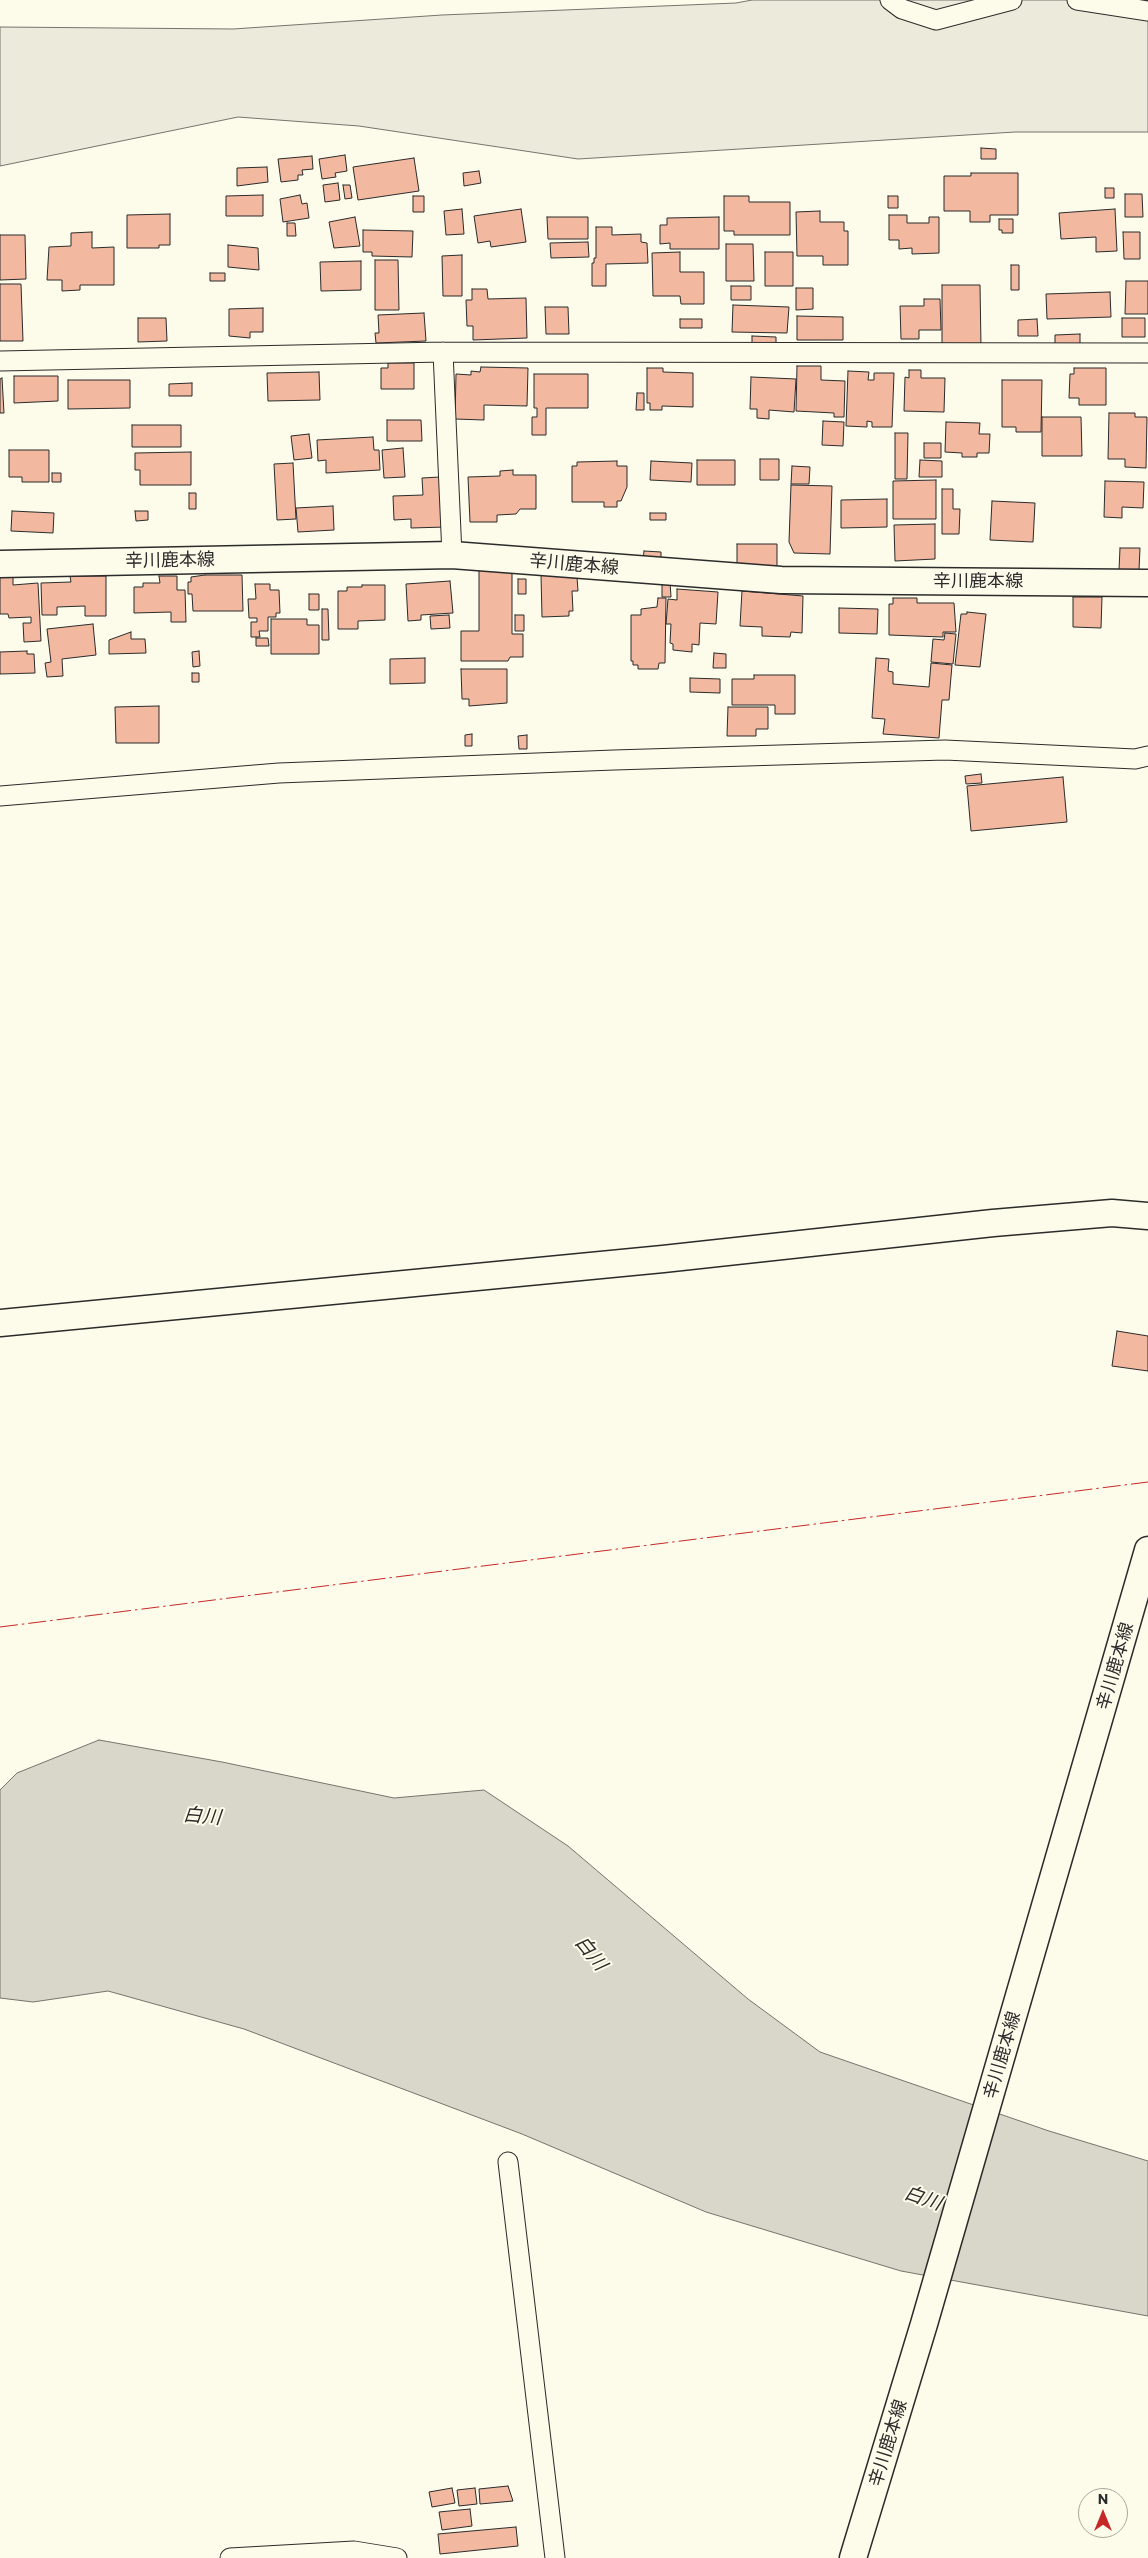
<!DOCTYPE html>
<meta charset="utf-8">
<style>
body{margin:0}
#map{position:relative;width:1148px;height:2558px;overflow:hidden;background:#fdfbea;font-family:Commissioner,sans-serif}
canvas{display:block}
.north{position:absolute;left:1078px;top:2488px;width:50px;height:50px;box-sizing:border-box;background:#fdfbea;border:1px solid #a9a89e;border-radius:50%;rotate:0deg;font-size:14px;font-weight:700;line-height:20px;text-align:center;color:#2b2b2b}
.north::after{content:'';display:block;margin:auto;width:18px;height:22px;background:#c62828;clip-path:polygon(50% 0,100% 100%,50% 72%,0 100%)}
</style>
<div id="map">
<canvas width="1148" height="2558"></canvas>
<div class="north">N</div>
</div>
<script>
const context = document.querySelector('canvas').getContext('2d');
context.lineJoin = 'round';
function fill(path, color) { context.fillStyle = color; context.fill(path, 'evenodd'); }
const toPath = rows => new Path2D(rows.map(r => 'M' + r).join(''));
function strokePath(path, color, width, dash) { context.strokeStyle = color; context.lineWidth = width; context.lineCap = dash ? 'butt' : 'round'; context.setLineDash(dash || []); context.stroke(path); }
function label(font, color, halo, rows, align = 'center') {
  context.font = font + ' Commissioner,"Noto Sans JP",sans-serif'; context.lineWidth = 4; context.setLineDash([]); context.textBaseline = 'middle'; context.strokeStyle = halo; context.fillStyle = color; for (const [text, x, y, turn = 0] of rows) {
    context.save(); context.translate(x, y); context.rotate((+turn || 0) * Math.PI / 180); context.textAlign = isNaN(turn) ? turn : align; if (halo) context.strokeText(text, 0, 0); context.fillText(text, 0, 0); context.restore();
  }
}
const green = toPath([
 [752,0,1148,0,1148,132,1015,132,578,159,359,126,238,117,0,166,0,27,233,29,442,15,736,3,752,0]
]);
fill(green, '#ecebdb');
strokePath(green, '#74746e', 1);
const water = toPath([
 [99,1740,222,1762,394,1798,484,1790,568,1846,748,1999,820,2052,1049,2131,1148,2161,1148,2316,901,2271,706,2212,522,2134,244,2029,108,1991,33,2002,0,1998,0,1790,17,1773,99,1740]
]);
fill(water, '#d8d7c9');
strokePath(water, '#74746e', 1);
const building = toPath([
 [981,148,996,149,996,159,981,159,981,148],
 [345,155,347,171,335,173,336,177,322,179,319,159,345,155],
 [312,156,313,169,302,170,303,175,298,175,298,180,281,182,278,159,312,156],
 [414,158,419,191,358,200,353,167,414,158],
 [267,167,268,182,237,186,237,168,267,167],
 [479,171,481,183,464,186,463,173,479,171],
 [971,173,1018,173,1018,215,990,215,990,222,970,222,970,211,944,211,944,176,971,176,971,173],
 [338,183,340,200,325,202,323,185,338,183],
 [343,185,350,185,352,198,345,199,343,185],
 [1105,188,1114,188,1114,198,1105,198,1105,188],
 [1125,194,1142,194,1143,217,1125,217,1125,194],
 [263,195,263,216,226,216,226,196,263,195],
 [300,195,302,204,307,203,309,218,283,222,280,199,300,195],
 [413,196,424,196,424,212,413,212,413,196],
 [724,196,749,196,749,202,790,202,790,235,734,235,734,231,724,231,724,196],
 [888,196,898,196,898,208,888,208,888,196],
 [462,209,464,234,446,235,444,211,462,209],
 [521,209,526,242,491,247,490,241,478,243,474,216,521,209],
 [1115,209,1117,251,1096,252,1096,237,1061,239,1059,213,1115,209],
 [820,211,820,222,844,222,844,231,848,231,848,265,823,265,823,256,797,256,796,212,820,211],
 [170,214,170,245,159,245,159,248,127,248,127,215,170,214],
 [889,215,907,215,907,223,929,223,929,217,939,217,939,253,912,254,912,248,899,249,899,240,889,240,889,215],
 [355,217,360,246,334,248,329,222,355,217],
 [547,217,588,217,588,239,548,239,547,217],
 [719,217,719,249,670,249,670,243,660,244,660,225,667,225,667,218,719,217],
 [999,219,1013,219,1013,233,1002,233,1002,230,999,230,999,219],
 [287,223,295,223,296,236,287,236,287,223],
 [596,227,612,227,612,235,641,234,641,242,647,243,648,263,606,264,606,286,592,286,592,263,594,263,594,258,596,258,596,227],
 [363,230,413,231,412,257,372,256,372,252,363,252,363,230],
 [92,232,92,248,114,247,114,285,80,285,80,290,62,291,62,280,47,280,49,247,71,246,71,233,92,232],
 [1123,232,1140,232,1140,259,1124,259,1123,232],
 [0,235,25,235,26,279,0,280,0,235],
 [588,242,589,257,551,258,550,243,588,242],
 [726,244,753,244,754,281,726,281,726,244],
 [228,245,258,248,259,270,228,267,228,245],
 [680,252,680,272,704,272,704,304,681,304,680,296,653,296,652,253,680,252],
 [765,252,793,252,793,286,765,286,765,252],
 [462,255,462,296,443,296,442,256,462,255],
 [375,260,398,260,399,310,375,310,375,260],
 [361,261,361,290,321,291,320,262,361,261],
 [1011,265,1019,265,1019,290,1011,290,1011,265],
 [210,273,225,273,225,281,210,281,210,273],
 [1126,281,1148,281,1148,314,1125,314,1126,281],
 [0,284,21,284,23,341,0,341,0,284],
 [942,285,980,285,981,347,942,348,942,285],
 [731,286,751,286,751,300,731,300,731,286],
 [796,288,813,288,813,309,796,310,796,288],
 [472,289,487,289,488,299,526,298,527,338,473,340,473,326,467,326,466,300,472,300,472,289],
 [1110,292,1111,317,1047,319,1046,294,1110,292],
 [924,299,940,299,941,330,919,330,919,339,901,339,900,306,924,306,924,299],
 [733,305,789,307,787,333,732,332,733,305],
 [545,307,568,307,569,334,546,334,545,307],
 [263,308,263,332,250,332,250,338,229,336,229,309,263,308],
 [424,313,426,341,376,343,375,333,379,333,378,315,424,313],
 [797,316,843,317,843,340,797,340,797,316],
 [138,318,166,318,167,341,138,342,138,318],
 [1122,318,1145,318,1145,337,1122,337,1122,318],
 [680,319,702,319,702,328,680,328,680,319],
 [1037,319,1038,336,1018,336,1018,320,1037,319],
 [1080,334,1080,345,1055,346,1055,335,1080,334],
 [752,336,776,337,776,343,752,343,752,336],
 [388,363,414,363,414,389,381,389,381,368,388,368,388,363],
 [797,366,821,366,821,380,845,381,844,417,834,417,834,413,796,411,797,366],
 [481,367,528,368,527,406,484,405,484,420,455,419,456,374,471,375,471,371,480,372,481,367],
 [647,368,663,368,663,372,693,373,693,407,662,406,662,410,650,410,650,403,647,403,647,368],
 [1074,368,1106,368,1106,405,1079,405,1079,398,1069,398,1070,374,1074,374,1074,368],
 [909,370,921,370,921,378,945,378,944,412,904,411,905,377,909,378,909,370],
 [848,371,869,372,868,380,874,380,874,373,894,373,892,427,872,427,872,422,867,421,867,427,846,426,848,371],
 [319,372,320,400,268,401,267,373,319,372],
 [534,374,588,374,588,408,546,408,546,435,532,435,532,417,537,417,537,408,534,408,534,374],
 [14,376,58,376,58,401,14,403,14,376],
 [751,377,796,379,794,412,769,410,769,419,757,418,757,409,750,409,751,377],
 [2,378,4,413,0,413,0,379,2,378],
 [68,380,130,380,130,408,68,409,68,380],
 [1002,380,1042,380,1041,432,1016,432,1016,427,1002,427,1002,380],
 [192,383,192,396,169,396,169,384,192,383],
 [637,393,644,393,644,410,636,410,637,393],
 [1109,413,1135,413,1135,417,1147,417,1146,468,1125,467,1125,459,1108,459,1109,413],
 [1042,417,1081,417,1082,456,1042,456,1042,417],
 [387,420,421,420,422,441,387,441,387,420],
 [823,421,844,422,843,446,822,445,823,421],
 [946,422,980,423,979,434,990,434,989,453,977,453,977,457,962,457,962,453,945,452,946,422],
 [132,425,181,425,181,447,132,447,132,425],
 [895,433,908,433,907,479,895,479,895,433],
 [309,434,312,458,294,460,291,436,309,434],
 [373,437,374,450,379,450,380,470,326,473,326,460,318,461,317,440,373,437],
 [924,443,941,443,941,458,924,458,924,443],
 [403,448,405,477,384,478,382,450,403,448],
 [9,450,49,450,49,482,22,482,22,477,9,477,9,450],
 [191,452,191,485,140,485,140,470,135,470,135,453,191,452],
 [760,459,779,459,779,480,760,480,760,459],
 [697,460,735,460,735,485,697,485,697,460],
 [920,460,942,461,942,477,919,477,920,460],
 [617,461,617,466,627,466,627,487,621,501,617,501,617,507,604,507,604,502,572,502,572,466,577,466,577,462,617,461],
 [651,461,692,463,691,482,650,480,651,461],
 [293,463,296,519,277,520,274,464,293,463],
 [792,466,810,467,809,484,791,484,792,466],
 [513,470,513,475,536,475,536,509,520,509,516,514,497,515,497,522,470,522,468,477,500,476,500,471,513,470],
 [52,473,61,473,61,482,52,482,52,473],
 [440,477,446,527,411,528,411,519,394,520,393,496,423,495,422,478,440,477],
 [936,480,936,519,893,519,893,481,936,480],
 [1105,481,1144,482,1143,508,1122,507,1122,518,1104,517,1105,481],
 [791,485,832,486,830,554,794,553,789,542,791,485],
 [942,489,953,489,953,509,960,509,959,534,942,534,942,489],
 [189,493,196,493,196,509,189,509,189,493],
 [887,499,887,527,841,528,841,500,887,499],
 [992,501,1035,503,1033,542,990,540,992,501],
 [333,506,334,530,298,532,296,508,333,506],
 [12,511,54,513,53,533,11,531,12,511],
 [135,511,148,511,148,520,136,521,135,511],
 [650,513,666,513,666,520,650,520,650,513],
 [935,524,935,559,895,561,894,525,935,524],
 [737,544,777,544,777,569,737,570,737,544],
 [1120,548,1140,548,1139,570,1119,570,1120,548],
 [644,551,661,552,661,562,643,561,644,551],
 [479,570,512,571,512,634,523,634,523,657,510,657,508,661,461,661,461,631,479,631,479,570],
 [572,573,572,578,577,577,578,591,572,591,573,611,569,611,569,616,542,617,541,575,572,573],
 [205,575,242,575,243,611,193,611,192,594,188,594,188,582,191,582,191,577,205,575],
 [70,576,106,576,106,616,85,616,85,606,57,607,57,615,42,615,41,583,71,582,70,576],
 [159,576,177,576,177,590,185,590,186,622,171,622,171,612,134,613,134,587,143,587,143,583,160,583,159,576],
 [0,577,13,577,13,585,38,583,41,641,24,642,23,623,31,623,31,617,9,618,8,614,0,614,0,577],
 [518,579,526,579,526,594,518,594,518,579],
 [450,581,453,613,421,615,421,620,408,621,406,584,450,581],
 [662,582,670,582,671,597,662,597,662,582],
 [255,584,270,584,270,590,279,590,280,613,276,613,276,617,268,617,268,631,259,631,260,637,251,637,251,622,257,622,257,618,249,618,248,599,256,599,255,584],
 [362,585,385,585,385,620,358,621,358,629,338,629,338,591,347,591,347,587,362,587,362,585],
 [677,589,718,592,716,624,700,623,699,645,692,644,692,652,673,650,673,644,670,643,671,624,666,624,668,599,677,600,677,589],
 [742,591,803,596,802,633,791,632,790,637,762,636,762,627,740,626,742,591],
 [309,594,319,594,319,610,309,610,309,594],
 [1073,597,1102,597,1101,628,1073,627,1073,597],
 [658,598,666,598,665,663,659,663,658,669,638,669,638,665,633,665,633,661,631,661,631,615,641,615,641,609,657,607,658,598],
 [893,598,917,598,917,603,954,603,956,632,943,632,943,637,889,635,889,604,893,604,893,598],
 [839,608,878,609,877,634,839,633,839,608],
 [322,609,328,609,329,640,322,640,322,609],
 [967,612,986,614,980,667,955,665,961,614,967,614,967,612],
 [449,615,450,628,431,629,430,616,449,615],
 [515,615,524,615,524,631,515,631,515,615],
 [271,619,307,619,307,625,319,625,319,654,271,654,271,619],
 [93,624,96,655,62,659,63,676,47,677,45,663,51,662,47,629,93,624],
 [131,632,131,639,145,639,146,653,109,654,109,640,131,632],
 [945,633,956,634,953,664,931,662,933,639,944,640,945,633],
 [256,638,268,638,269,646,256,646,256,638],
 [27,651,27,654,34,654,35,673,0,674,0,652,27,651],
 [199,651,200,666,193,667,192,652,199,651],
 [714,653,726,654,726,668,713,668,714,653],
 [425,658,425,683,390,684,390,659,425,658],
 [876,658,889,659,888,671,893,672,893,684,929,687,931,663,952,665,949,700,942,700,939,738,883,734,885,719,872,718,876,658],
 [461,669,507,669,507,703,469,706,469,699,462,699,461,669],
 [192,673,199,673,199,682,192,682,192,673],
 [754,675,795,675,795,714,775,714,775,705,732,705,732,679,754,679,754,675],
 [690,678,720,679,720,693,690,692,690,678],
 [159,706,159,743,116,743,115,707,159,706],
 [728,707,768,707,768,729,756,729,756,736,727,736,728,707],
 [472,734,472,746,465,746,465,735,472,734],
 [527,735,527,749,519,749,518,736,527,735],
 [981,774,982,783,966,784,965,776,981,774],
 [1063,777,1067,822,971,831,967,786,1063,777],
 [1117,1331,1148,1336,1148,1371,1112,1366,1117,1331],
 [508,2486,513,2501,480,2504,479,2489,508,2486],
 [452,2488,455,2503,432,2507,429,2492,452,2488],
 [475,2488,477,2504,459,2506,457,2490,475,2488],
 [470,2509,472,2526,442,2530,439,2512,470,2509],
 [516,2527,518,2546,440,2554,438,2534,516,2527]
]);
fill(building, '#f2b8a0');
strokePath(building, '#2b2b2b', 1);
const street = toPath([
 [890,0,902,9,936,20,1012,0],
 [1077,0,1148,11],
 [443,352,452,555],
 [0,361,443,352,1148,353],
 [0,796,279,773,614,760,945,750,1135,759,1148,756],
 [508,2162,555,2558],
 [230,2558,354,2551,397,2558]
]);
const secondary = toPath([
 [0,564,452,555,781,580,1148,583],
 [0,1323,663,1259,993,1223,1112,1213,1148,1216],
 [853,2558,924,2324,1148,1550]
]);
strokePath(street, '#2b2b2b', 21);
strokePath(secondary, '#2b2b2b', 29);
strokePath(street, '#fdfbea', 19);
strokePath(secondary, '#fdfbea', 26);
strokePath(toPath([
 [0,1627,1148,1482]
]), '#c62828', 1, [18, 4, 2.5, 4]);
label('18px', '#2b2b2b', '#fdfbea', [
 ["辛川鹿本線",170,560,-1],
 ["辛川鹿本線",574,564,5],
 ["辛川鹿本線",978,581],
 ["辛川鹿本線",1115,1666,-74],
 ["辛川鹿本線",1002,2055,-74],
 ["辛川鹿本線",888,2443,-73]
]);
label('italic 19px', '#2b2b2b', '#fdfbea', [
 ["白川",202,1816,5],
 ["白川",591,1953,51],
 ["白川",923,2198,19]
]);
</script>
